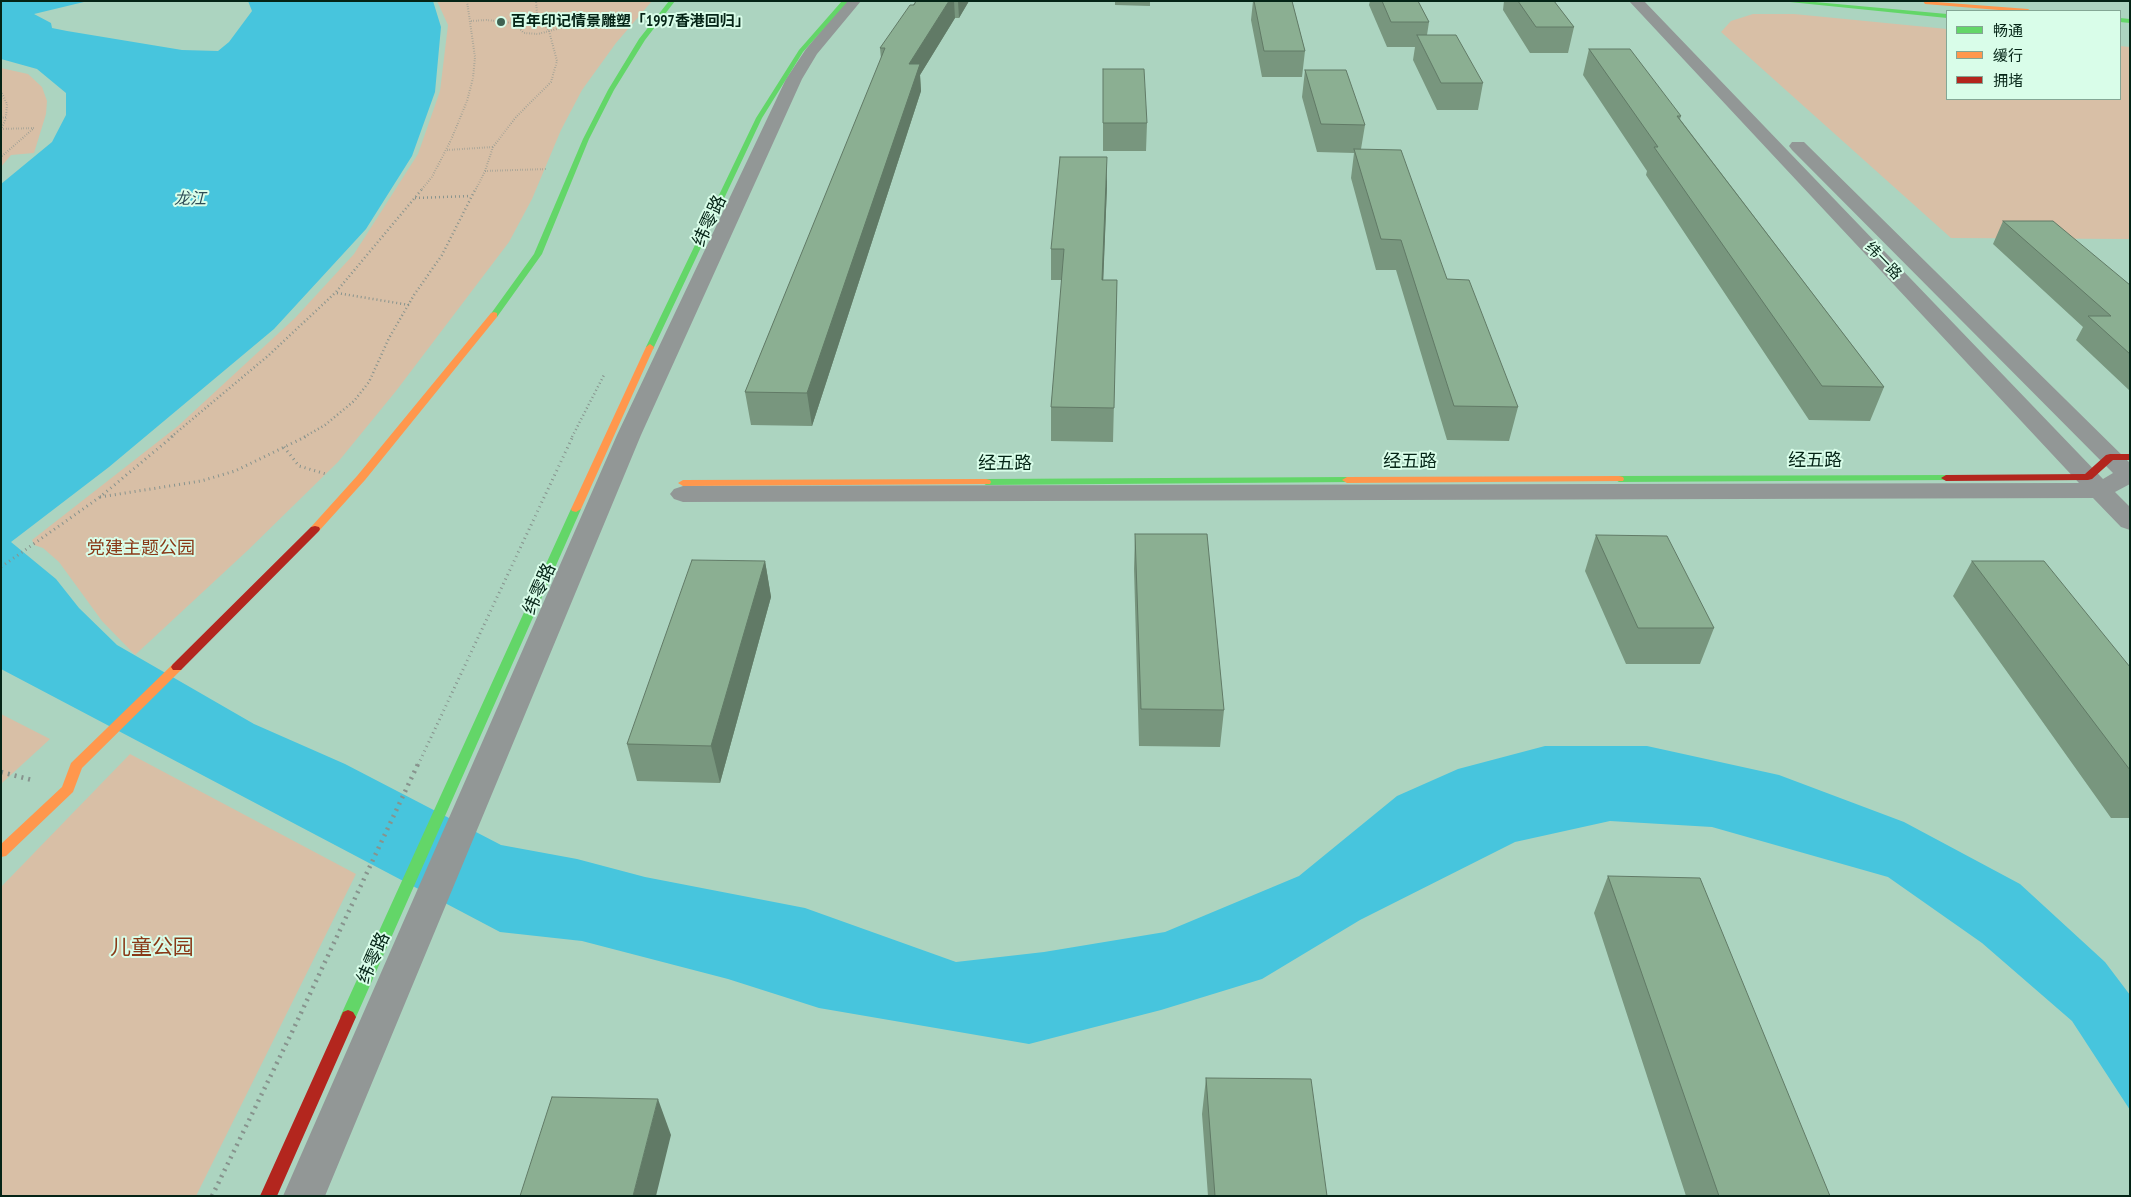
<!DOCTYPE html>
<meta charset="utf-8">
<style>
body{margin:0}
#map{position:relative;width:2131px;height:1197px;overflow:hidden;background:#acd4c0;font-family:"PT Sans Narrow","Noto Sans SC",sans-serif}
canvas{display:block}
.frame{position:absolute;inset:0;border:2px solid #042416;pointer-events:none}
.legend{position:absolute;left:1946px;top:10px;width:175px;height:90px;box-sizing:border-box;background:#d9fde9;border:1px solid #84a695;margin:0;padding:6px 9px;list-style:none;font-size:15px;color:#042416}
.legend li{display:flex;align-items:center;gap:10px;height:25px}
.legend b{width:25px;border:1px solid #84a695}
</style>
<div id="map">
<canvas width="2131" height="1197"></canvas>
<div class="frame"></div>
<ul class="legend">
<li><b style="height:6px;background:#63d668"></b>畅通</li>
<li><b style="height:6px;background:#ff974d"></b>缓行</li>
<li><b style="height:6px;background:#b3261e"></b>拥堵</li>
</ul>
</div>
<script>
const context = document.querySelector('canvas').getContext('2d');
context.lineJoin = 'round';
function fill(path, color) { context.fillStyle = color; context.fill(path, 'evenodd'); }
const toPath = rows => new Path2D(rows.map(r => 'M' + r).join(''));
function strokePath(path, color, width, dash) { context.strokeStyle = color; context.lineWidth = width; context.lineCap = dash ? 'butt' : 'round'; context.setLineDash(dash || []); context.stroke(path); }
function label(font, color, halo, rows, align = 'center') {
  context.font = font + ' "PT Sans Narrow","Noto Sans SC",sans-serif'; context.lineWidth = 4; context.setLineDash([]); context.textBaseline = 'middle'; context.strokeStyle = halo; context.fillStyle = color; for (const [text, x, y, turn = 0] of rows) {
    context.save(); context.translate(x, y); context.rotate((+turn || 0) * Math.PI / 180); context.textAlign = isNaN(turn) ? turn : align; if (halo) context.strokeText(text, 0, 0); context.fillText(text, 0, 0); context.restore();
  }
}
fill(toPath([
 [437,1,652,1,616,43,582,90,561,130,532,199,509,242,396,391,338,462,247,551,135,655,102,621,59,562,43,548,34,545,32,540,178,426,295,318,354,254,418,154,440,91,448,25],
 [1753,14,1794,14,1947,29,1947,99,2120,99,2120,46,2130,47,2130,239,1951,238,1721,32,1731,21],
 [1,68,28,74,42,87,47,101,46,114,34,153,11,155,1,167],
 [1,714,50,739,1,784],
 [130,754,356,874,196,1196,1,1196,1,887]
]), '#d8bfa6');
fill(toPath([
 [1,1,88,1,34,14,51,23,52,28,67,31,182,50,218,51,229,42,252,11,248,1,433,1,441,27,435,92,412,156,366,229,274,329,109,467,11,542,56,579,79,608,117,645,254,724,345,764,501,845,577,859,645,877,805,908,956,962,1044,952,1165,932,1299,876,1397,796,1458,769,1545,746,1647,746,1779,775,1904,822,2020,884,2105,962,2130,995,2130,1110,2072,1021,1982,943,1888,877,1712,827,1610,821,1515,842,1360,920,1262,979,1161,1010,1029,1044,819,1008,728,979,582,941,500,932,1,669,1,184,52,142,66,115,66,93,37,69,1,59]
]), '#47c5dd');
strokePath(toPath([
 [471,21,486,20,514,23,524,33,538,34,598,18,631,13],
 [1,91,7,104,6,117,1,118],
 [1,129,34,128,1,157],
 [1,130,6,118],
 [447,150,493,147],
 [485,171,547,169],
 [422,189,432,177,451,140,467,101,473,78,475,57,467,1],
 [476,189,485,171,493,147,516,117,551,82,557,61,549,31,537,14,536,1]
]), '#87938d', 2, [0.5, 2]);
strokePath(toPath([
 [415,198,471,196],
 [337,293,409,305],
 [171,437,269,355,336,292,423,188],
 [304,437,325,425,354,401,369,382,389,338,414,295,442,255,476,188],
 [572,437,605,373]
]), '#87938d', 2.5, [1, 3]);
strokePath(toPath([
 [284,447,299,466,326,474],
 [100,497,201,481,235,471,307,436],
 [1,567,100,497,173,436],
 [418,765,573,436]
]), '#87938d', 3, [1, 4]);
strokePath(toPath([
 [1,772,32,780],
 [212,1196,293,1030,418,764]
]), '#87938d', 4.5, [2, 5]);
fill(toPath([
 [846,1,861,1,817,54,802,79,641,435,325,1196,283,1196,617,435,786,79,806,49,846,1],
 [1629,1,1644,1,2103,479,2113,473,1792,150,1789,146,1792,142,1804,142,2130,463,2130,484,2115,492,2130,507,2130,530,2121,527,2093,498,683,502,674,499,670,494,674,489,683,486,2079,483,1629,1]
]), '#929796');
fill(toPath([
 [669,1,675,1,645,40,614,90,589,139,542,254,497,317,491,317,490,315,534,254,583,139,608,90,639,39,669,1],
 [842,1,848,1,803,52,762,118,654,347,653,349,647,349,646,347,756,118,799,50,842,1],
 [1780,1,1804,1,1947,14,1947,18,1780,1],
 [2120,18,2130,19,2130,23,2120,22,2120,18],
 [1946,475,1950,476,1951,478,1950,480,1619,482,1614,479,1619,476,1946,475],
 [1347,477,1351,478,1352,480,1351,482,986,485,981,482,986,479,1347,477],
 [576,506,581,509,356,1017,353,1022,348,1024,343,1022,340,1017,571,509,576,506]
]), '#63d668');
fill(toPath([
 [1923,1,2028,9,2031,11,2011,11,1925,4,1923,1],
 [494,312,497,313,497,317,365,480,319,531,311,531,310,529,311,527,357,476,491,313,494,312],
 [650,344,654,347,581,509,576,512,572,511,571,509,646,347,650,344],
 [1619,476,1623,477,1624,479,1623,481,1347,483,1342,480,1347,477,1619,476],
 [986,479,990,480,991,482,990,484,683,486,678,483,683,480,986,479],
 [177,663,183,667,181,670,82,768,73,792,6,856,1,857,1,844,62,787,71,763,173,664,177,663]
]), '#ff974d');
fill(toPath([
 [2110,454,2130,454,2130,460,2113,460,2092,479,2088,480,1946,481,1941,478,1946,475,2085,474,2106,455,2110,454],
 [315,526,319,527,320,529,319,531,181,670,173,670,171,667,173,664,311,527,315,526],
 [348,1010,353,1012,356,1017,277,1196,260,1196,343,1012,348,1010]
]), '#b3261e');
fill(toPath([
 [916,1,969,1,959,18,955,18,920,75,921,91,812,426,751,425,745,392,881,59,880,48],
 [1115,1,1150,1,1150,6,1115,5],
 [1253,1,1292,1,1305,51,1302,77,1262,77,1251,20],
 [1370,1,1418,1,1429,22,1427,35,1483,83,1478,110,1437,110,1413,60,1415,47,1387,47,1369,5],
 [1504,1,1554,1,1574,27,1568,53,1530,53,1503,10],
 [1589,49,1681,116,1680,119,1884,387,1870,421,1809,420,1646,175,1647,171,1583,75],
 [1103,69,1147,123,1146,151,1103,151],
 [1305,70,1365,125,1361,149,1447,279,1518,407,1509,441,1447,440,1396,270,1376,270,1351,178,1354,153,1317,152,1302,97],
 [1107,186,1103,280,1117,280,1113,442,1051,441,1051,407,1062,280,1051,280,1051,249],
 [2003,221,2130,285,2130,391,2076,340,2083,327,1993,244],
 [1135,534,1224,710,1220,747,1139,746,1134,569],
 [1596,535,1714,628,1700,664,1626,664,1585,571],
 [765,561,771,597,720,783,637,781,627,744],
 [1972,561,2130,667,2130,818,2111,818,1953,596],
 [1608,876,1830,1196,1686,1196,1594,913],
 [1206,1078,1327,1196,1208,1196,1202,1114]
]), '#78967e');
fill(toPath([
 [949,1,954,1,955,18,920,75,921,91,812,426,807,393,909,64],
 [958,1,969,1,959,18],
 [1107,157,1107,186,1102,312,1102,280],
 [765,561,771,597,720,783,711,746],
 [658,1099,671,1135,656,1196,633,1196]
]), '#617a66');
const building = toPath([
 [916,1,949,1,909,64,920,64,807,393,745,392,885,48,880,48,910,5,914,5,916,1],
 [1254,1,1292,1,1305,51,1264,51,1254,1],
 [1382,1,1418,1,1429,22,1391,22,1382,1],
 [1518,1,1554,1,1574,27,1536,27,1518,1],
 [1417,35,1456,35,1483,83,1441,83,1417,35],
 [1589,49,1630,49,1681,116,1677,116,1884,387,1822,386,1654,147,1658,147,1589,49],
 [1103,69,1144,69,1147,123,1103,123,1103,69],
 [1305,70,1346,70,1365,125,1321,124,1305,70],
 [1354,149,1401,150,1447,279,1469,280,1518,407,1454,406,1401,240,1381,239,1354,149],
 [1060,157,1107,157,1102,280,1117,280,1114,408,1051,407,1064,249,1051,249,1060,157],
 [2003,221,2053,221,2130,285,2130,354,2088,316,2111,316,2003,221],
 [1135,534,1207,534,1224,710,1141,709,1135,534],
 [1596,535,1667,536,1714,628,1638,628,1596,535],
 [692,560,765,561,711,746,627,744,692,560],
 [1972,561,2044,561,2130,667,2130,770,1972,561],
 [1608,876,1700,878,1830,1196,1719,1196,1608,876],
 [1206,1078,1311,1079,1327,1196,1215,1196,1206,1078],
 [552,1097,658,1099,633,1196,520,1196,552,1097]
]);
fill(building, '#8baf92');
strokePath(building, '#617a66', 1);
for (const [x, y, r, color] of [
 [501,22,5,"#3f6252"]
]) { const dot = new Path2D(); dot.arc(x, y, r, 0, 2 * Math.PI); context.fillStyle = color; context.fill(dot); strokePath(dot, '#d9fde9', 2); }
label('bold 15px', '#042416', '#d9fde9', [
 ["百年印记情景雕塑「1997香港回归」",511,22]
], 'left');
label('15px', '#042416', '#d9fde9', [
 ["纬一路",1883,261,46]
]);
label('italic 16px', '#2e4c56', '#d9fde9', [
 ["龙江",190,199]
]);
label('18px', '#042416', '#d9fde9', [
 ["纬零路",710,221,-65],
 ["经五路",1815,461],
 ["经五路",1410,462],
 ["经五路",1005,464],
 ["纬零路",540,589,-66],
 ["纬零路",374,958,-66]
]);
label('18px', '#893917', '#d9fde9', [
 ["党建主题公园",141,549]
]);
label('21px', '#893917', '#d9fde9', [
 ["儿童公园",152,948]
]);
</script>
